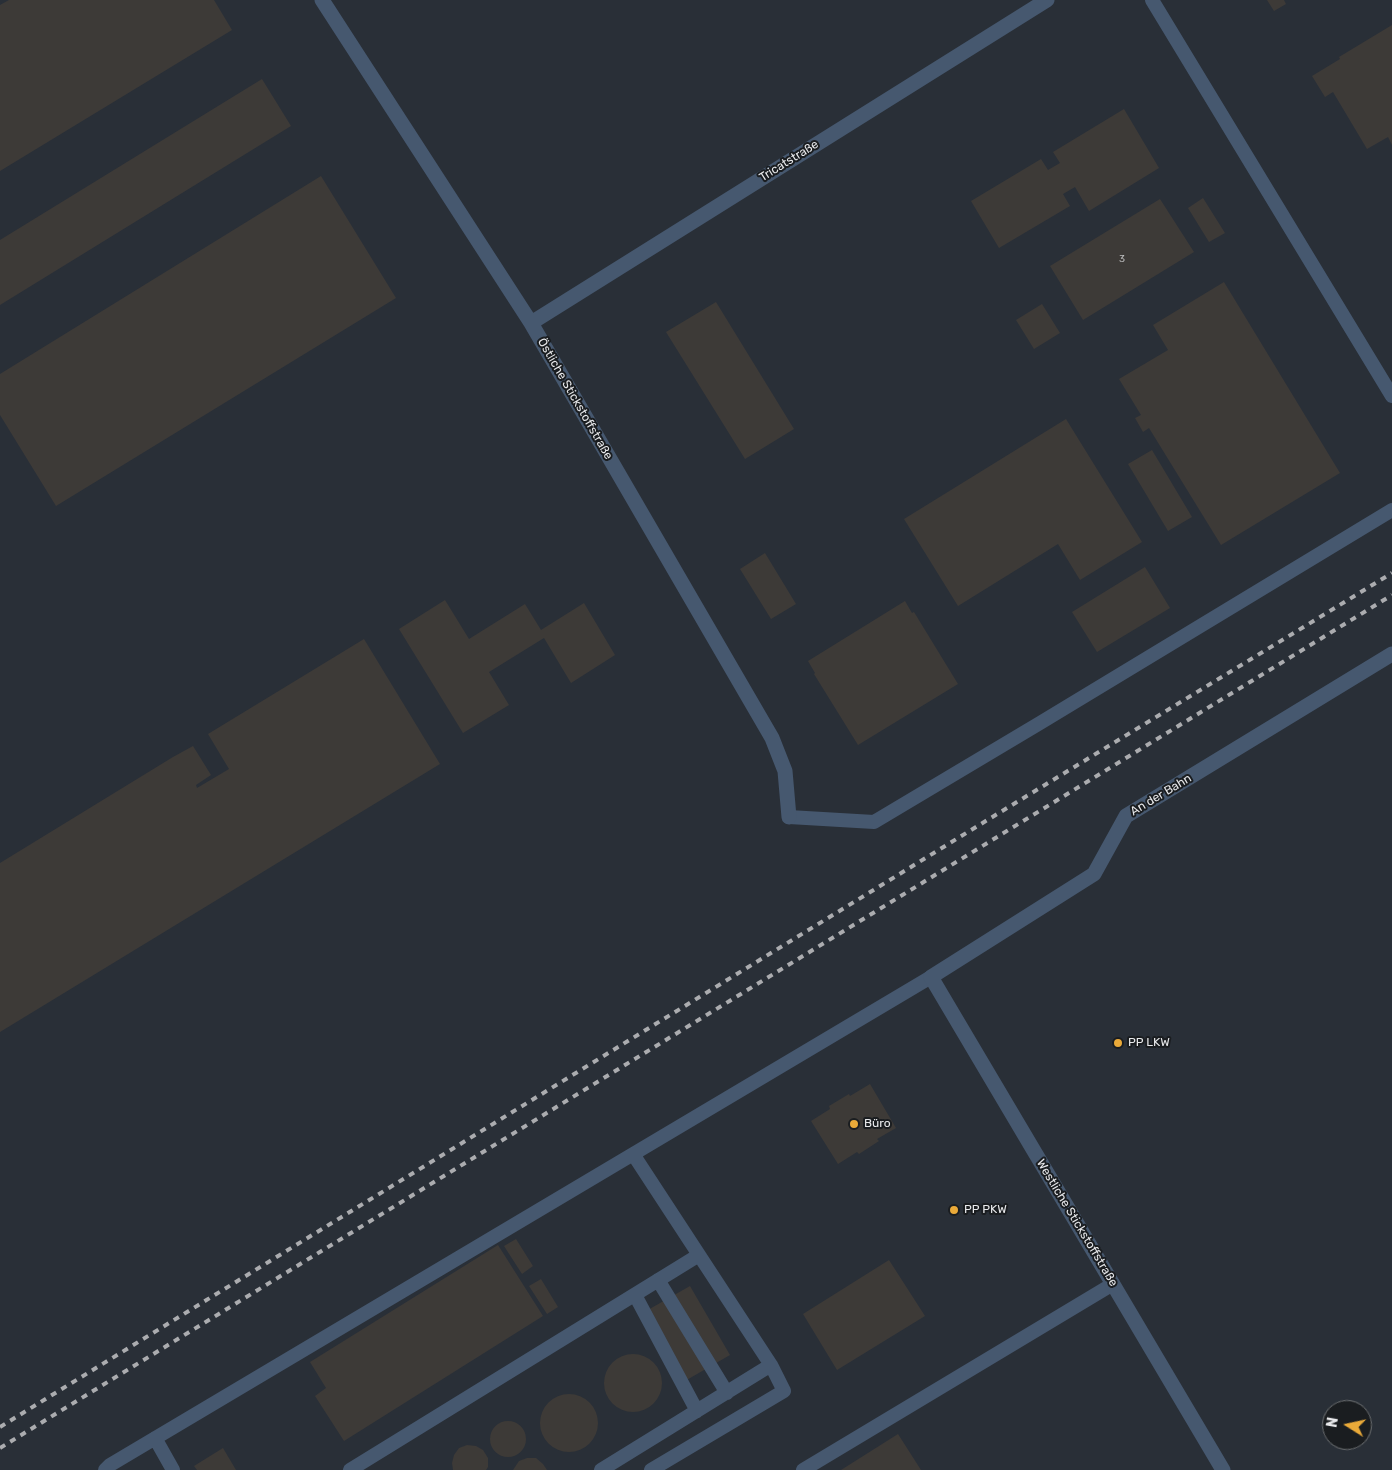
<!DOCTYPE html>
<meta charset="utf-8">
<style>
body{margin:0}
#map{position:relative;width:1392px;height:1470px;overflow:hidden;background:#242629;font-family:Rubik,sans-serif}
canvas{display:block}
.north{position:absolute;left:1322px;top:1400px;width:50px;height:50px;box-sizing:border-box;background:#1a1d20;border:1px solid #6c6f71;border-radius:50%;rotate:280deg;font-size:14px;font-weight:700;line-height:20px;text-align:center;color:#e8e9eb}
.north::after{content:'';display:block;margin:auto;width:18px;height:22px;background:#eaaa39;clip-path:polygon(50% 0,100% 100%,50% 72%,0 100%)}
</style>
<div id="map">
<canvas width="1392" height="1470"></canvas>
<div class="north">N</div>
</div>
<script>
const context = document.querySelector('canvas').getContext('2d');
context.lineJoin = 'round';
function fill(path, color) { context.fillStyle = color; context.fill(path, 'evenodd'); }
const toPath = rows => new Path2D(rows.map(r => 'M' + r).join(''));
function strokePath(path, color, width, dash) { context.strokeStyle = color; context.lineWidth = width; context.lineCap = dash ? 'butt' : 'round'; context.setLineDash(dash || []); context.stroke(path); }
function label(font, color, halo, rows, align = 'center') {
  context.font = font + ' Rubik,sans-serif'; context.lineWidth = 4; context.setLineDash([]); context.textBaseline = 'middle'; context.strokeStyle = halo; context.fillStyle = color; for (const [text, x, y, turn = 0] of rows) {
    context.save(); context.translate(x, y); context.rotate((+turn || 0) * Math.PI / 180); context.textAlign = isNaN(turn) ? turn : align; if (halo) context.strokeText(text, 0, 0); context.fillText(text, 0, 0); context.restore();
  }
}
fill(toPath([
 [0,0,1392,0,1392,1470,0,1470],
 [1332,1410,1362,1410,1362,1440,1332,1440]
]), '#292f37');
fill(toPath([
 [9,0,214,0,232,30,0,171,0,5],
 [1267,0,1284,0,1286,4,1274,11],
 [1392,25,1392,145,1388,137,1367,149,1333,92,1325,97,1312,76,1340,59,1339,57],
 [262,79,291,126,0,305,0,240],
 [1124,109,1159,168,1089,211,1075,187,1063,194,1070,206,999,248,971,201,1041,159,1048,170,1060,163,1053,152],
 [321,176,396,298,56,506,0,415,0,374],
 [1203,198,1225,233,1209,242,1188,208],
 [1160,199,1194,252,1083,320,1050,266],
 [1224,282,1340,473,1221,545,1149,428,1143,432,1135,418,1141,415,1119,379,1168,350,1153,325],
 [716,302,794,429,745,459,666,332],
 [1042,304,1060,333,1034,349,1016,320],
 [1066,419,1142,542,1080,580,1058,544,958,606,904,519],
 [1152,450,1192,517,1168,531,1128,464],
 [765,553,796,604,771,619,740,569],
 [1145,567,1170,608,1097,652,1072,612],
 [445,600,469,639,525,604,541,630,584,603,615,655,571,683,544,638,489,672,509,705,463,733,399,629],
 [905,601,912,613,914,612,958,684,858,745,814,674,815,673,808,661],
 [364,639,440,764,0,1032,0,863,173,757,193,746,211,775,196,785,197,788,229,769,208,734],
 [870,1084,896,1128,877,1139,879,1141,859,1154,857,1152,838,1164,811,1121,830,1109,829,1106,849,1094,850,1096],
 [516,1239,533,1266,522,1274,504,1246],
 [498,1245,543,1316,344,1441,315,1396,326,1388,310,1362],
 [889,1260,925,1316,837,1370,803,1314],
 [541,1279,558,1307,547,1314,529,1286],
 [690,1286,730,1355,678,1385,639,1315],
 '604 1383a29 29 0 1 1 58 0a29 29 0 1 1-58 0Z',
 '540 1423a29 29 0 1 1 58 0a29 29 0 1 1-58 0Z',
 '490 1439a18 18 0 1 1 36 0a18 18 0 1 1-36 0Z',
 [898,1434,921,1470,841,1470],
 [467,1445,476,1446,483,1450,488,1458,488,1467,486,1470,453,1470,452,1463,454,1455,459,1448],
 [223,1448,236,1470,197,1470,194,1466],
 [527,1458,536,1458,543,1464,547,1470,513,1470,519,1461]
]), '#3d3a37');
strokePath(toPath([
 [1152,0,1392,396],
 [789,817,874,822,1040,723,1392,510],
 [658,1280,727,1393],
 [635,1295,697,1411],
 [155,1438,173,1470],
 [105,1470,110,1465,931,977],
 [350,1470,699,1255],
 [601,1470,771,1365,633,1154],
 [651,1470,784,1391,771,1365],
 [803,1470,1113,1284]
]), '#46586f', 14);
strokePath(toPath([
 [322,0,531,323,772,738,785,771,789,817],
 [531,323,1047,0],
 [1223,1470,931,977,1094,874,1126,816,1392,654]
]), '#46586f', 15);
strokePath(toPath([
 [0,1427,976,827,1392,573],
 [0,1448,1392,595]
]), '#abacaf', 4, [6, 6]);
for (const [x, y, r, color] of [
 [1118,1043,5,"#eaaa39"],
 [854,1124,5,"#eaaa39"],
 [954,1210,5,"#eaaa39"]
]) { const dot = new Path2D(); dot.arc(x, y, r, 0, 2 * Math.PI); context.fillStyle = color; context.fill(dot); strokePath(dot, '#1a1d20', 2); }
label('10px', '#bdbdbe', null, [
 ["3",1122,259]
]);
label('12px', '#e8e9eb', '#1a1d20', [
 ["Tricatstraße",789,161,-32],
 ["Östliche Stickstoffstraße",575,399,60],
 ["An der Bahn",1161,795,-31],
 ["Westliche Stickstoffstraße",1077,1223,59]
]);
label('12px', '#e8e9eb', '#1a1d20', [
 ["PP LKW",1128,1043],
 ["Büro",864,1124],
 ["PP PKW",964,1210]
], 'left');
</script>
